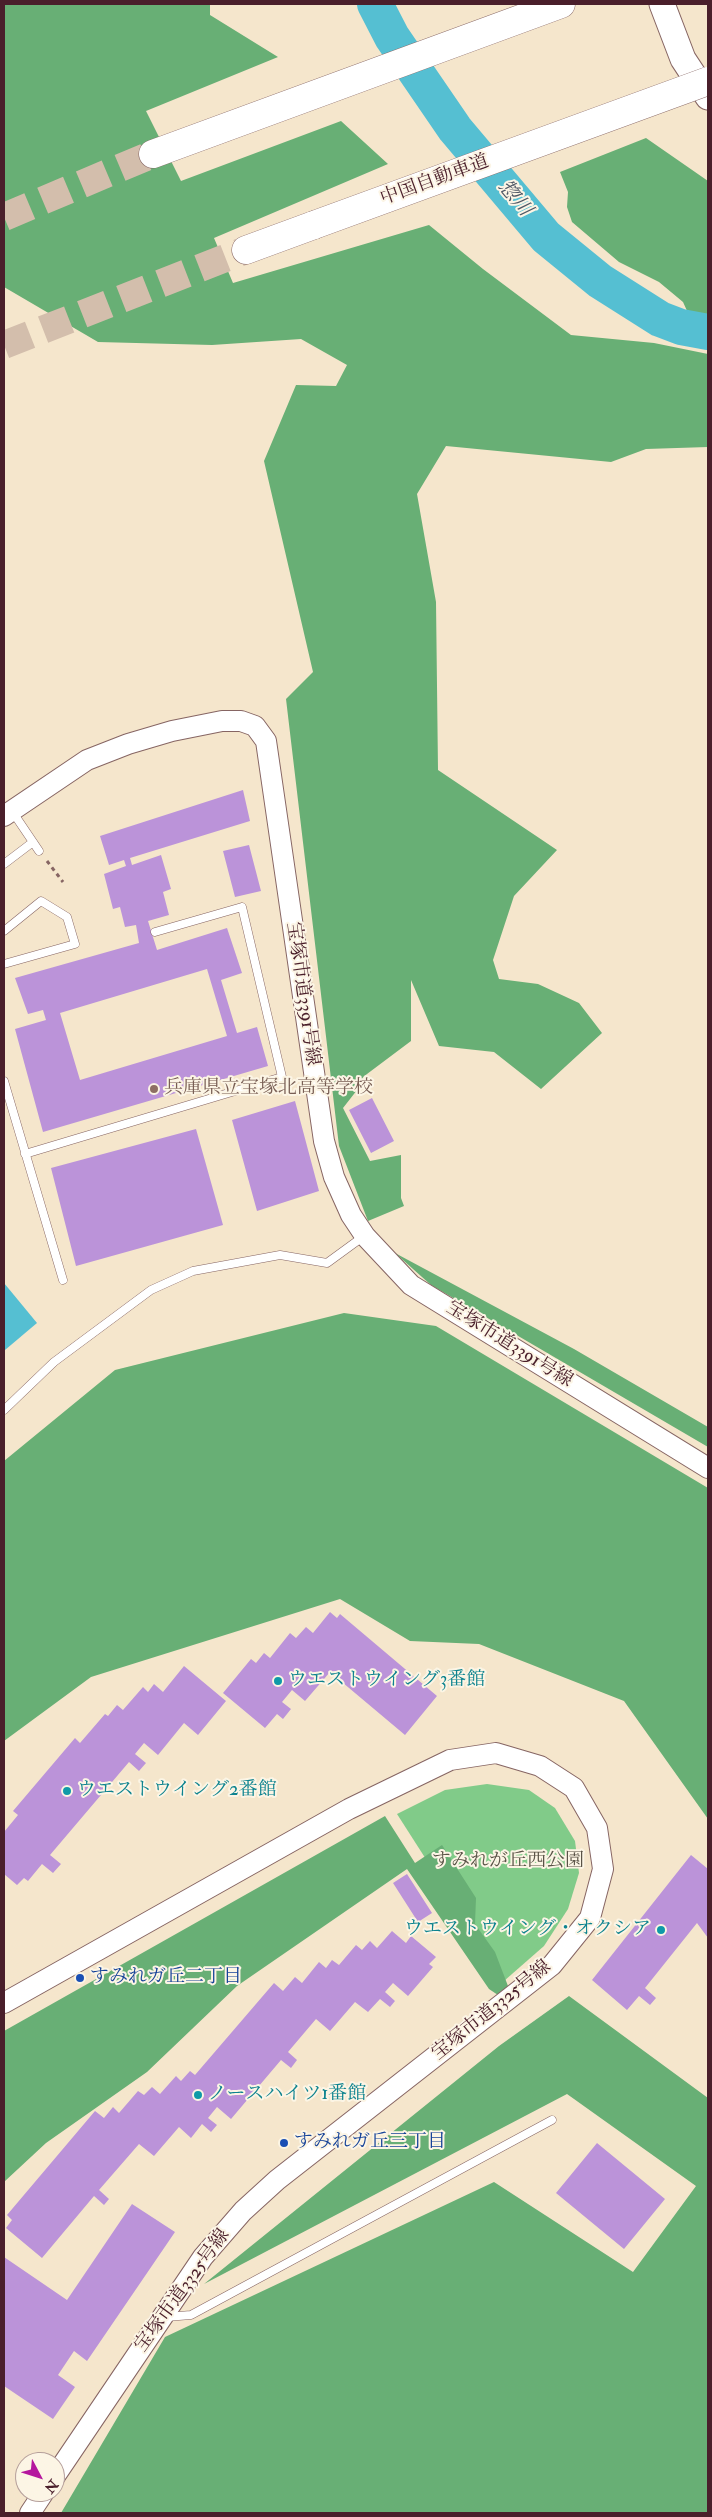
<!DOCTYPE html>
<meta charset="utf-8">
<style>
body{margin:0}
#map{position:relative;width:712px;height:2517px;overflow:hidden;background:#f5e6cc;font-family:"IM FELL Double Pica",serif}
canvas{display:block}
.frame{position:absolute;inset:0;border:5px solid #4a1f2b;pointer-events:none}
.north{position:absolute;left:15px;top:2452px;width:50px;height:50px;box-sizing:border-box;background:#fcf5e5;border:1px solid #b59f9b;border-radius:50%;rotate:130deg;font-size:14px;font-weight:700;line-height:20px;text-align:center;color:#4a1f2b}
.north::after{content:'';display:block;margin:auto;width:18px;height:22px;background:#b5179e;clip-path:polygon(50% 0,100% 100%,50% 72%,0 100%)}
</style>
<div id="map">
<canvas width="712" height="2517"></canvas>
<div class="frame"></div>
<div class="north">N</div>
</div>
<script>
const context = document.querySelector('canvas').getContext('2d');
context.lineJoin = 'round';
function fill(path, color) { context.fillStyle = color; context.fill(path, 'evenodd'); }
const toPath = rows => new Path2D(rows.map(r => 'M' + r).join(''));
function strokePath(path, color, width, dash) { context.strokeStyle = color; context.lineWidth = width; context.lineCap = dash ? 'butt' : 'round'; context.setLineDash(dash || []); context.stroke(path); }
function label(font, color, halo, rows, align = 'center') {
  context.font = font + ' "IM FELL Double Pica","Noto Serif JP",serif'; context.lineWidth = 4; context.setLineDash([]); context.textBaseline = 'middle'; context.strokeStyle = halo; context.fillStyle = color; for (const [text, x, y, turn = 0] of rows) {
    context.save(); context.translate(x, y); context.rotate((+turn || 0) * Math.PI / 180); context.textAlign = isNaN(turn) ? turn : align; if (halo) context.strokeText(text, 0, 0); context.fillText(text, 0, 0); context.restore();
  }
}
fill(toPath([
 [487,1784,529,1790,555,1808,575,1841,579,1873,568,1909,544,1946,504,1981,397,1814,445,1790]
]), '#81cb89');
fill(toPath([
 [4,4,210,4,210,15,278,57,146,111,181,181,341,121,388,164,214,238,233,283,429,225,483,269,571,335,654,343,708,354,708,447,646,449,611,462,446,446,417,494,436,602,438,770,557,850,514,896,493,960,499,979,538,984,579,1003,602,1033,541,1089,494,1052,439,1046,411,980,411,1041,363,1077,361,1085,343,1108,370,1161,401,1155,401,1198,404,1206,368,1221,339,1146,286,699,313,672,264,461,296,385,336,386,347,365,301,339,212,345,98,342,4,287],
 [646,138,708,181,708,348,703,346,683,302,659,282,619,262,572,222,567,207,568,192,560,172],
 [395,1253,574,1349,708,1427,708,1447,431,1285],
 [344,1313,436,1326,708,1488,708,1819,624,1701,479,1644,410,1641,340,1599,91,1677,4,1741,4,1461,115,1370],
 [385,1816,415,1863,442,1845,476,1898,475,1924,495,1952,508,1986,498,1995,489,1989,407,1869,237,1986,147,2072,46,2143,4,2182,4,2031],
 [569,1996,708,2098,708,2513,61,2513,165,2337,494,2182,633,2272,696,2186,567,2094,204,2284,499,2046]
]), '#68af75');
fill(toPath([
 [4,1283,37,1323,5,1350,4,1349]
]), '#55bfd2');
strokePath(toPath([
 [375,4,392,37,455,129,546,237,600,281,660,319,681,327,708,332]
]), '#55bfd2', 36);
fill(toPath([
 [243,790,250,821,130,858,132,865,161,855,171,889,163,892,169,915,148,921,157,950,227,928,242,973,221,980,237,1033,257,1027,268,1066,43,1132,15,1029,46,1020,43,1010,28,1014,15,978,139,943,136,925,125,927,120,907,113,909,104,874,126,866,124,860,109,865,100,836],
 [207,969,227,1036,80,1080,60,1013],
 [249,845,261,891,235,897,223,851],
 [372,1098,394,1141,371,1153,349,1110],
 [295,1101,319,1191,257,1211,232,1120],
 [196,1129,223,1225,76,1266,51,1168],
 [330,1612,337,1618,340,1614,437,1696,405,1735,330,1672,305,1701,292,1690,282,1702,291,1709,283,1719,277,1714,265,1728,223,1693,251,1659,256,1663,264,1653,270,1658,290,1633,296,1638,306,1627,313,1633],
 [184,1666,226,1701,198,1735,184,1723,158,1755,144,1743,135,1754,146,1763,139,1771,129,1762,50,1855,61,1864,53,1873,42,1864,28,1881,24,1878,17,1885,4,1874,4,1832,18,1815,13,1811,75,1738,80,1743,105,1714,108,1716,117,1705,123,1710,143,1687,148,1692,154,1684,163,1692],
 [691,1855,708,1869,708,1938,697,1923,645,1988,656,1998,650,2005,639,1996,627,2010,592,1980],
 [407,1874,432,1913,418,1922,393,1883],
 [392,1931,406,1943,411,1936,436,1957,429,1964,433,1967,408,1996,393,1983,385,1992,395,2001,390,2007,380,1999,368,2012,355,2002,330,2031,316,2019,288,2052,297,2060,291,2068,281,2060,231,2119,217,2107,208,2118,217,2125,211,2132,202,2124,191,2138,179,2127,154,2156,139,2144,99,2190,109,2199,104,2205,94,2196,42,2258,6,2228,12,2220,7,2215,95,2111,104,2118,113,2107,119,2113,138,2091,144,2095,152,2087,160,2094,176,2076,181,2081,190,2071,195,2075,274,1983,283,1991,295,1977,302,1983,319,1962,326,1968,332,1960,339,1965,356,1945,362,1950,370,1941,377,1948],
 [597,2143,665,2199,624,2249,556,2193],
 [132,2204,175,2232,87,2361,74,2351,58,2375,75,2387,53,2419,4,2386,4,2257,67,2300]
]), '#bb93d9');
strokePath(toPath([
 [4,217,153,154],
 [4,345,246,250]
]), '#d3beac', 28, [28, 14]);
const service = toPath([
 [12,811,39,851],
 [4,864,33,842],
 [4,931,41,901,67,917,75,944,4,964],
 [4,1081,63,1280],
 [25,1154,282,1077,242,907,155,932],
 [4,1410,54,1362,151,1290,193,1271,280,1255,327,1263,364,1236],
 [166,2317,191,2315,552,2120]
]);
const tertiary = toPath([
 [4,816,87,760,128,744,172,731,222,721,241,721,255,726,266,741,324,1141,334,1177,351,1215,365,1236,411,1285,708,1468],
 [4,2003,349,1809,450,1760,496,1753,540,1766,574,1788,597,1828,603,1869,590,1918,552,1965,277,2180,243,2211,203,2257,55,2476],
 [30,2513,44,2492]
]);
const primary = toPath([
 [662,4,683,59,708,97]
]);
const motorway = toPath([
 [153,154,561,4],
 [246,250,314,225]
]);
strokePath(service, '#866563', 9);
strokePath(tertiary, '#866563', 22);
strokePath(primary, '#866563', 27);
strokePath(motorway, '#866563', 29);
strokePath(toPath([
 [47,861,63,882]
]), '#866563', 3, [4, 4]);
strokePath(service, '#fff', 8);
strokePath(tertiary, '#fff', 20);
strokePath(primary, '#fff', 25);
strokePath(motorway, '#fff', 28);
const motorwayBridge = toPath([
 [314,225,708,81]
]);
strokePath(motorwayBridge, '#866563', 29, []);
strokePath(motorwayBridge, '#fff', 28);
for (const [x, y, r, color] of [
 [154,1089,5,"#8d6e63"],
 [278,1681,5,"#0f9aa8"],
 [67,1791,5,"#0f9aa8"],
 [661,1930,5,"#0f9aa8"],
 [80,1978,5,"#1a4fb4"],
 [198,2095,5,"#0f9aa8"],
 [284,2143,5,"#1a4fb4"]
]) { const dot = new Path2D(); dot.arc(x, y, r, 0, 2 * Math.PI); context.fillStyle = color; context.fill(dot); strokePath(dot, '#fcf5e5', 2); }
label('19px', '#4a1f2b', '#fcf5e5', [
 ["中国自動車道",435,181,-20],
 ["宝塚市道3391号線",302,994,82],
 ["宝塚市道3391号線",509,1345,32],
 ["宝塚市道3325号線",492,2011,-39],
 ["宝塚市道3325号線",183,2291,-54]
]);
label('19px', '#785e54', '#fcf5e5', [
 ["兵庫県立宝塚北高等学校",164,1089]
], 'left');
label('19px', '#0d838f', '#fcf5e5', [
 ["ウエストウイング3番館",288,1681],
 ["ウエストウイング2番館",77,1791],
 ["ウエストウイング・オクシア",651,1930,"right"],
 ["ノースハイツ1番館",208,2095]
], 'left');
label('19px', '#5a5347', '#fcf5e5', [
 ["すみれが丘西公園",508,1862]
]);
label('19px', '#164399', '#fcf5e5', [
 ["すみれガ丘二丁目",90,1978],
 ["すみれガ丘三丁目",294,2143]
], 'left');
label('italic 20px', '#4e5765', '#fcf5e5', [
 ["惣川",514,199,50]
]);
</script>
